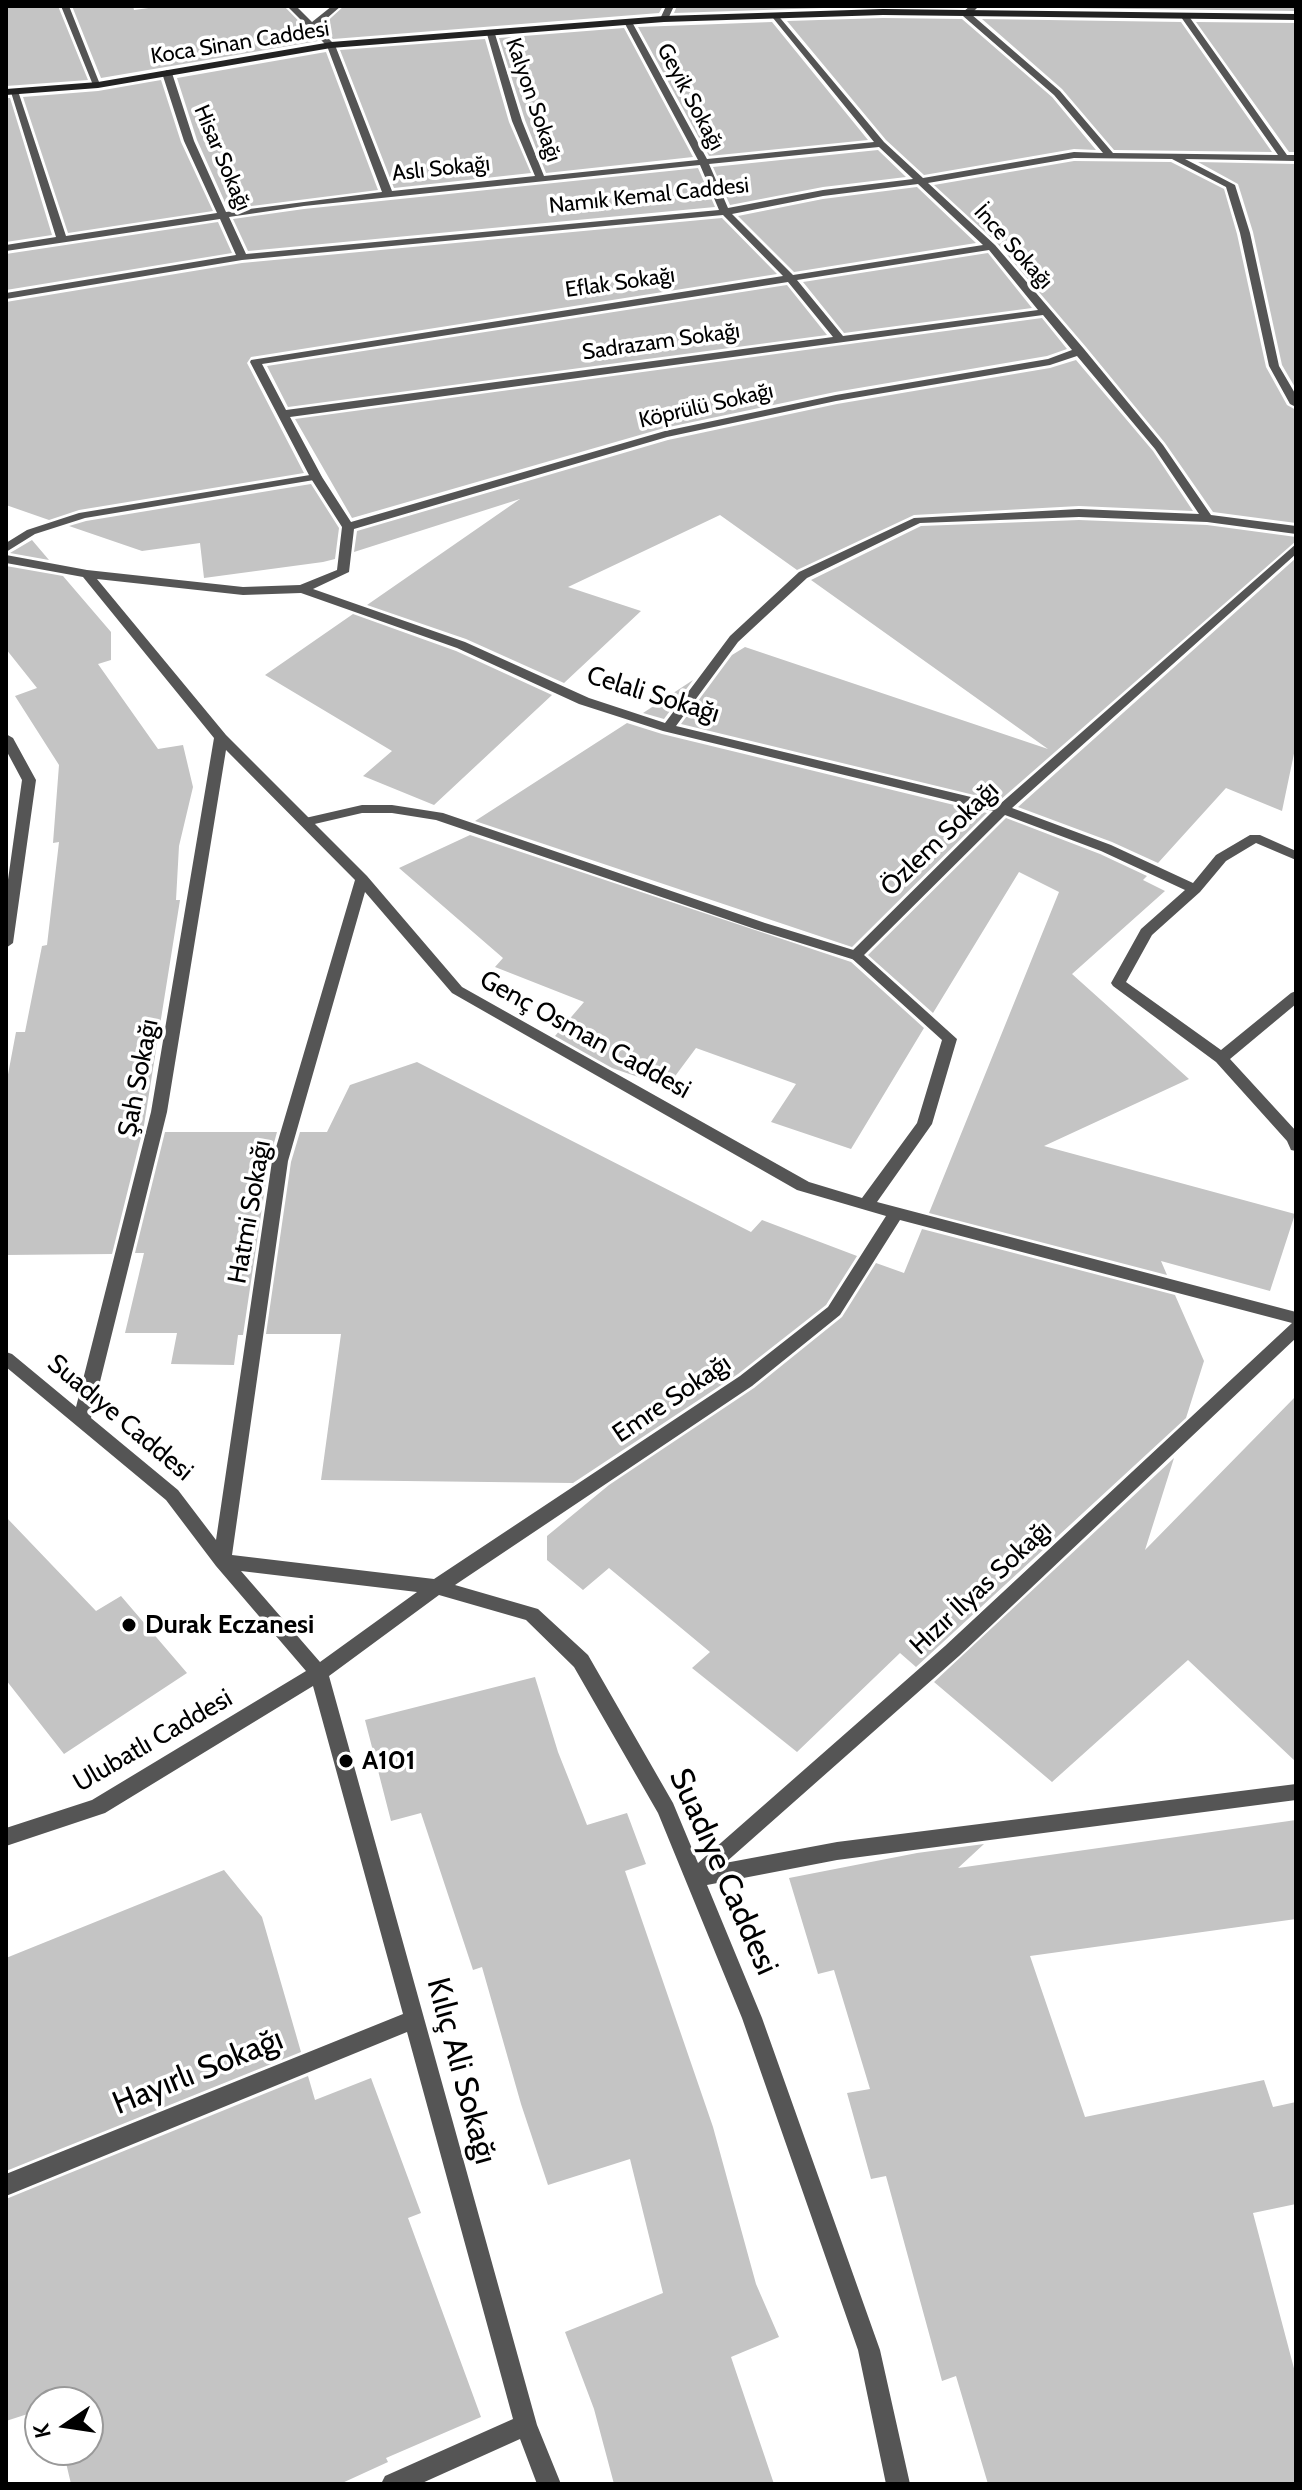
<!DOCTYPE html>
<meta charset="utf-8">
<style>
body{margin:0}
#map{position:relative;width:1302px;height:2490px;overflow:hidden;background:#fff;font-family:Cabin,sans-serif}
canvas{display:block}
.frame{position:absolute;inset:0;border:8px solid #000;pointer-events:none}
.north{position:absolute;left:24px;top:2386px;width:80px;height:80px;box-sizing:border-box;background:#fff;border:2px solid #999;border-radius:50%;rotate:257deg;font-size:22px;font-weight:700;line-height:32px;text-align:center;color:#000}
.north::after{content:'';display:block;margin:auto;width:28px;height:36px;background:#000;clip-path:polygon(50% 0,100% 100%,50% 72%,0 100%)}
</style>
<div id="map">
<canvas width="1302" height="2490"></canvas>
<div class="frame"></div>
<div class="north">K</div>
</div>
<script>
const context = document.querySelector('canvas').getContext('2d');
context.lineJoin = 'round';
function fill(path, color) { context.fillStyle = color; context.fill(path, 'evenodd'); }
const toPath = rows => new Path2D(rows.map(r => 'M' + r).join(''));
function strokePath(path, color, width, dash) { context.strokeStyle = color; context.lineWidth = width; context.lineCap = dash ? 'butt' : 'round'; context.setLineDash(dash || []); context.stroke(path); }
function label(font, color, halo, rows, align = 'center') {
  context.font = font + ' Cabin,sans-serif'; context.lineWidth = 7; context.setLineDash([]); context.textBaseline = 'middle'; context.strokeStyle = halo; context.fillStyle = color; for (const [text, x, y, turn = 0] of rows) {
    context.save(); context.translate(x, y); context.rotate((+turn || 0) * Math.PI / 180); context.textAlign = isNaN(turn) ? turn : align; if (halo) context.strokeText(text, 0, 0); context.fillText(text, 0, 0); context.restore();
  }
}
fill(toPath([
 [6,6,58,6,88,80,6,86],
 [72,6,133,6,134,10,163,6,284,6,318,41,101,78],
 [344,6,663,6,659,13,333,39,321,27],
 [677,6,883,6,674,13],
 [982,6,1296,6,1296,11,982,7],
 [883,18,962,19,1052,97,1096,150,1074,149,924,175,886,140,787,21],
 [982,19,1181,22,1272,152,1114,150,1062,89],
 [772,22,868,140,709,156,638,27],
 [1196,22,1296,23,1296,152,1289,152],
 [624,28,693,157,546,173,525,120,499,38],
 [485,39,509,122,531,173,394,188,340,50],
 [326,52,378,190,228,209,197,140,177,78],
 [161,80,181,142,213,211,68,233,23,97,98,91],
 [6,98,10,98,52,235,6,242],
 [878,150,906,177,823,187,730,205,713,167],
 [1074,161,1171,162,1224,189,1237,234,1266,367,1287,405,1296,410,1296,523,1213,512,1165,443,1086,347,997,243,934,185],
 [1198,162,1296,164,1296,389,1282,365,1253,232,1238,184],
 [698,168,715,207,248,251,233,219,304,209],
 [917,187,976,243,794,272,738,216,823,199],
 [722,218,777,274,251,357,247,363,304,473,79,510,49,520,6,505,6,302,242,263],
 [218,222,232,253,6,290,6,254],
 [988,253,1032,308,844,333,803,282],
 [787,285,827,335,288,407,267,366],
 [1042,318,1067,349,1047,356,835,392,664,428,352,518,295,419],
 [1076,360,1153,451,1193,511,1079,506,914,515,797,570,720,515,568,587,641,611,564,683,466,639,367,605,520,499,354,552,357,531,668,440,837,404,1050,368],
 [311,484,339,528,335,559,323,562,204,578,200,543,142,551,69,526,86,521],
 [1079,520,1207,525,1296,537,1296,541,999,801,681,724,732,655,745,647,1048,749,811,580,921,526],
 [32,540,49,560,10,553],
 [1296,558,1296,744,1282,811,1226,788,1158,863,1112,842,1018,807],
 [6,566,63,576,111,632,111,660,98,664,158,749,183,745,193,787,179,846,176,900,180,900,144,1125,112,1254,6,1255,6,1085,16,1032,25,1032,42,946,47,945,59,842,53,843,59,765,15,696,37,688,6,649],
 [353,614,456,651,552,695,434,805,363,776,392,751,265,675],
 [693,680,664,719,643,713],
 [627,723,662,734,987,813,852,947,475,821],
 [1006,818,1100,854,1147,876,1143,880,1165,891,1072,974,1189,1079,1044,1146,1295,1214,1270,1291,1161,1261,1167,1275,929,1213,1059,892,1019,872,933,1013,868,955],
 [470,835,851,962,924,1028,851,1149,771,1122,796,1084,696,1048,667,1087,612,1068,555,1036,584,1002,495,967,503,958,399,868],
 [417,1062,751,1232,762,1220,857,1256,826,1305,738,1374,573,1483,321,1480,341,1334,266,1334,291,1162,300,1132,327,1132,350,1085],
 [165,1132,277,1132,269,1161,243,1335,238,1335,234,1365,171,1364,177,1333,125,1333,144,1253,135,1253],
 [922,1229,1175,1295,1204,1361,1186,1418,916,1667,900,1653,797,1752,692,1668,710,1652,609,1568,583,1590,547,1560,547,1536,609,1485,754,1388,842,1317,876,1263,904,1273],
 [1296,1396,1296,1762,1188,1660,1052,1782,934,1682,1174,1458,1145,1550],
 [6,1517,96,1611,121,1596,187,1673,64,1754,6,1680],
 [535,1677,558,1752,587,1825,627,1813,646,1864,625,1871,713,2127,756,2284,779,2337,731,2357,774,2484,614,2484,594,2409,565,2332,663,2293,630,2159,548,2185,521,2104,482,1967,473,1970,421,1813,391,1821,365,1720],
 [1296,1820,1296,1919,1030,1956,1085,2117,1264,2080,1273,2107,1296,2102,1296,2204,1253,2213,1296,2376,1296,2484,988,2484,956,2376,942,2381,886,2176,871,2179,847,2093,870,2089,834,1970,818,1974,789,1878,917,1853,984,1844,958,1868],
 [224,1870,262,1917,301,2052,6,2171,6,1958],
 [308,2076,315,2100,371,2078,421,2213,408,2218,481,2417,386,2458,388,2462,340,2484,71,2484,63,2450,88,2450,88,2402,40,2402,40,2410,6,2421,6,2199]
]), '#c4c4c4');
fill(toPath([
 [316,474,322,477,320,479,85,518,35,534,6,552,6,543,27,530,79,513,316,474],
 [362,805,392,805,443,813,765,923,860,952,862,955,855,960,755,929,436,820,392,813,362,813,306,826,299,822,301,819,362,805]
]), '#555');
fill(toPath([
 [61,6,69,6,101,87,93,85,61,6],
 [287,6,296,6,312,22,332,6,341,6,317,27,335,45,392,191,535,176,512,121,487,34,491,31,495,34,522,121,544,176,698,160,624,22,628,19,632,22,707,159,874,142,773,18,773,14,776,13,884,142,923,178,1074,152,1103,153,1054,95,963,16,963,12,970,6,979,6,971,14,1060,91,1113,153,1278,155,1181,17,1188,15,1287,155,1296,155,1296,161,1185,159,1235,185,1250,233,1279,366,1296,395,1296,407,1290,404,1269,366,1240,233,1226,187,1172,159,1074,158,928,183,995,245,1084,349,1163,445,1211,515,1296,526,1296,534,1207,522,1079,517,920,523,807,578,738,642,676,726,1000,804,1296,544,1296,554,1012,808,1111,845,1193,883,1216,855,1250,835,1260,835,1296,851,1296,860,1256,843,1226,861,1200,892,1152,935,1126,982,1221,1050,1291,993,1296,991,1296,1004,1230,1059,1296,1131,1296,1151,1291,1150,1287,1141,1216,1062,1113,986,1111,983,1141,929,1185,890,1101,851,1005,815,864,955,957,1039,932,1124,877,1202,1296,1312,1296,1338,959,1656,725,1863,837,1842,1296,1784,1296,1800,837,1860,707,1885,762,2018,880,2350,910,2484,886,2484,858,2350,742,2018,658,1813,574,1667,526,1620,439,1595,329,1676,537,2425,561,2484,537,2484,520,2439,420,2484,381,2484,385,2476,513,2419,407,2032,6,2196,6,2174,403,2014,313,1686,105,1813,6,1846,6,1828,92,1800,306,1671,216,1566,166,1500,6,1367,6,1352,12,1354,76,1407,151,1112,214,738,83,577,6,563,6,555,87,570,243,587,300,585,337,570,342,527,310,477,250,362,251,360,783,276,723,215,242,260,6,299,6,293,236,255,220,219,6,251,6,245,56,237,10,89,18,91,66,236,217,213,184,141,162,73,167,70,172,73,194,141,226,212,382,192,327,46,287,6],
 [879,147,913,179,823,190,728,208,709,164,879,147],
 [700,165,719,210,246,254,229,217,304,206,700,165],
 [918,184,983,245,793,275,732,214,823,196,918,184],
 [989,250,1038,310,843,336,797,280,989,250],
 [788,282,833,337,286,410,262,364,788,282],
 [1043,315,1072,350,1048,359,836,395,665,431,351,522,322,477,290,417,1043,315],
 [1077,356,1155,449,1199,514,1079,509,914,518,799,572,730,636,665,723,589,698,465,642,313,589,349,572,354,529,667,437,836,401,1050,365,1077,356],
 [97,579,243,595,301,593,457,648,579,704,663,731,993,811,848,955,942,1040,917,1123,862,1198,809,1182,462,987,367,876,226,735,97,579],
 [226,750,355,880,272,1161,216,1540,178,1490,91,1418,167,1112,226,750],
 [365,892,452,993,797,1190,886,1216,828,1307,740,1376,434,1579,232,1555,288,1161,365,892],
 [900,1220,1292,1323,945,1646,698,1863,673,1803,588,1655,538,1609,455,1585,752,1386,840,1315,900,1220],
 [241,1571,417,1592,320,1662,241,1571],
 [666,6,674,6,668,19,664,22,660,19,666,6],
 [6,734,13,738,36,780,13,943,6,948,6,894,22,780,6,750,6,734]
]), '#555');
fill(toPath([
 [883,9,1296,14,1296,20,883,15,664,22,331,48,98,88,6,95,6,89,98,82,331,42,664,16,883,9]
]), '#222');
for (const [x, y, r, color] of [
 [129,1625,8,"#000"],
 [346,1761,8,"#000"]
]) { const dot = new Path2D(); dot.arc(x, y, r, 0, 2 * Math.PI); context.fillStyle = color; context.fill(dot); strokePath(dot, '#fff', 3); }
label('22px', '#000', '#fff', [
 ["Koca Sinan Caddesi",240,43,-9],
 ["Geyik Sokağı",690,97,62],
 ["Kalyon Sokağı",533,100,71],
 ["Hisar Sokağı",222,158,67],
 ["Aslı Sokağı",441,169,-6],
 ["Namık Kemal Caddesi",649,196,-6],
 ["İnce Sokağı",1013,247,48],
 ["Eflak Sokağı",620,283,-8],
 ["Sadrazam Sokağı",661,342,-8],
 ["Köprülü Sokağı",706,406,-13]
]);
label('26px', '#000', '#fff', [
 ["Celali Sokağı",653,695,17],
 ["Özlem Sokağı",940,839,-44],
 ["Genç Osman Caddesi",585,1035,29],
 ["Şah Sokağı",139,1078,-79],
 ["Hatmi Sokağı",250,1212,-80],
 ["Emre Sokağı",672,1399,-34],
 ["Suadıye Caddesi",120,1418,40],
 ["Hızır İlyas Sokağı",981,1588,-43],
 ["Ulubatlı Caddesi",153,1741,-30]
]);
label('bold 26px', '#000', '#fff', [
 ["Durak Eczanesi",145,1625],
 ["A101",362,1761]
], 'left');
label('32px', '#000', '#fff', [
 ["Suadıye Caddesi",723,1872,66],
 ["Kılıç Ali Sokağı",461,2071,75],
 ["Hayırlı Sokağı",198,2072,-22]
]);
</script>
